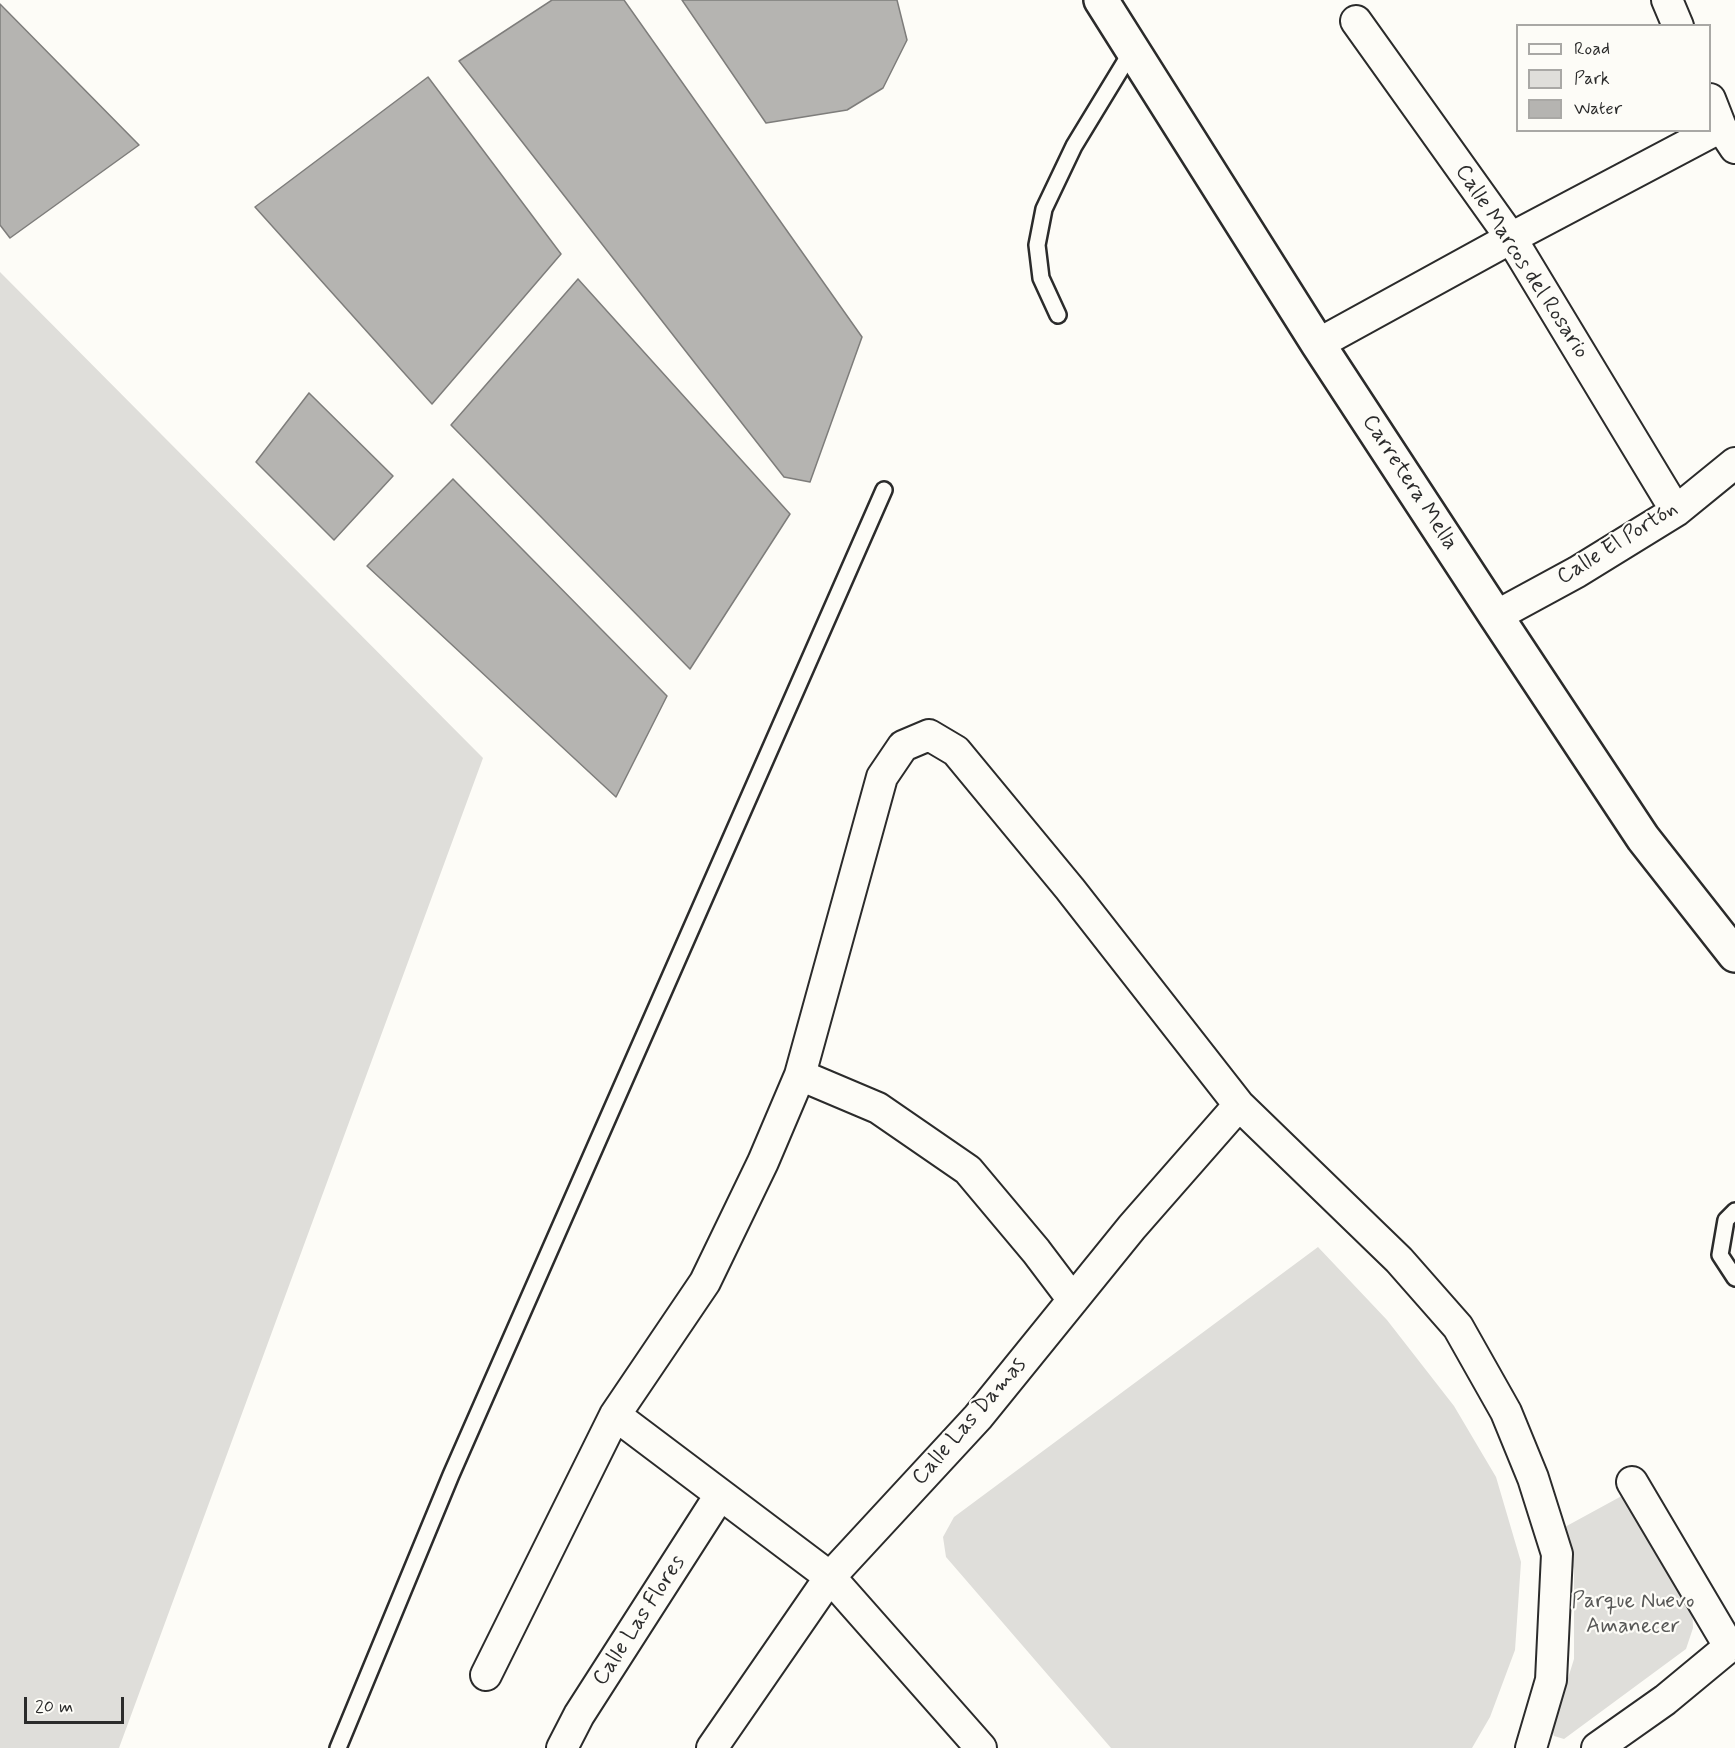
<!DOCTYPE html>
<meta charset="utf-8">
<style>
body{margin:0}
#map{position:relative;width:1735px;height:1748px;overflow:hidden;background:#fdfcf7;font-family:Mynerve,sans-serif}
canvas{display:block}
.legend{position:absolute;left:1516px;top:24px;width:195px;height:108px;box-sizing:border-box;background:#fdfcf7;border:2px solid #a9a8a5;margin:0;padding:8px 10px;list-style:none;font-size:18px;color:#2b2b2b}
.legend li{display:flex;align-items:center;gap:12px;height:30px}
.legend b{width:30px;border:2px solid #a9a8a5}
.scale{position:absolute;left:24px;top:1697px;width:100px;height:27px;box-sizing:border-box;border:3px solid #2b2b2b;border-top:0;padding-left:8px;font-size:18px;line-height:21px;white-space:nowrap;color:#2b2b2b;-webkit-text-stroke:4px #fdfcf7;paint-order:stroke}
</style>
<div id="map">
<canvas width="1735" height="1748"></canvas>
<ul class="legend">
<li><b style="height:8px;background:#fdfcf7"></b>Road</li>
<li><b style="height:16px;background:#dfdeda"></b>Park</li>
<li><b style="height:16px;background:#b5b4b1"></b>Water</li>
</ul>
<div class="scale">20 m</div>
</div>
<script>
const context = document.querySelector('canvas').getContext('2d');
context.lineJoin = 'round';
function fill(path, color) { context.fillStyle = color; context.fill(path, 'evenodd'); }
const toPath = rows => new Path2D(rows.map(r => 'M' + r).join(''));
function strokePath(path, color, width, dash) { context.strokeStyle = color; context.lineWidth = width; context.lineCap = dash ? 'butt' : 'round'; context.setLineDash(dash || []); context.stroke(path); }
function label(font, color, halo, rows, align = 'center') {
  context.font = font + ' Mynerve,sans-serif'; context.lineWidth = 4.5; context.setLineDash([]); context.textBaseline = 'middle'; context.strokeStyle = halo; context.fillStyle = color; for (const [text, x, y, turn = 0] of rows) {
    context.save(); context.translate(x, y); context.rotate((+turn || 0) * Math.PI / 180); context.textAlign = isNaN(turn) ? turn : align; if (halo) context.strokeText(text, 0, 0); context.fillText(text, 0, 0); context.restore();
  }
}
fill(toPath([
 [0,272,483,758,119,1748,0,1748],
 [1318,1247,1387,1320,1454,1406,1496,1477,1521,1562,1515,1650,1490,1717,1472,1748,1111,1748,946,1557,943,1537,954,1517],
 [1629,1492,1692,1599,1693,1628,1686,1649,1564,1739,1554,1736,1552,1729,1574,1659,1574,1570,1563,1528]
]), '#dfdeda');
const water = toPath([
 [552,0,624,0,862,337,810,482,784,477,459,61,552,0],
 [682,0,897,0,907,40,883,88,847,110,766,123,682,0],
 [0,4,139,145,10,238,0,225,0,4],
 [428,77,561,254,432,404,255,207,428,77],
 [578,279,790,514,690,669,451,425,578,279],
 [309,393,393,476,334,540,256,462,309,393],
 [453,479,667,696,616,797,367,566,453,479]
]);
fill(water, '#b5b4b1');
strokePath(water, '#7e7d7b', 1.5);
const lane = toPath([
 [1058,315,1041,278,1037,245,1044,209,1074,146,1133,49],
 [1735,1211,1726,1220,1720,1255,1735,1278],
 [338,1748,451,1475,884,490]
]);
const street = toPath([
 [1667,0,1678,26],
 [1356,21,1511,238,1676,511],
 [1710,99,1721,127,1735,148],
 [1318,344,1511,238,1721,127],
 [1496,616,1577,572,1676,511,1735,463],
 [800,1075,878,1108,968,1170,1036,1251,1073,1300],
 [615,1415,830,1577,981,1748],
 [1632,1482,1729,1646],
 [486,1675,615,1415,705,1282,763,1162,800,1075,882,777,903,746,929,735,956,751,1070,889,1239,1105,1399,1260,1458,1327,1506,1412,1533,1478,1557,1554,1551,1680,1531,1748],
 [562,1748,579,1715,720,1495],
 [712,1748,830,1577,978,1417,1132,1227,1239,1105],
 [1597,1748,1665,1700,1735,1642]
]);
const primary = toPath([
 [1101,0,1318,344,1496,616,1643,838,1735,955]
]);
strokePath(lane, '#2b2b2b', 20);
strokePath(street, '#2b2b2b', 34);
strokePath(primary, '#2b2b2b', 38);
strokePath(lane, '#fdfcf7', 15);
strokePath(street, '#fdfcf7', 30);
strokePath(primary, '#fdfcf7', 33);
label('22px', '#2b2b2b', '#fdfcf7', [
 ["Calle Marcos del Rosario",1521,262,57],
 ["Carretera Mella",1409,483,57],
 ["Calle El Portón",1618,544,-32],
 ["Calle Las Damas",970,1422,-49],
 ["Calle Las Flores",640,1621,-57]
]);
label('22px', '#585857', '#fdfcf7', [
 ["Parque Nuevo",1633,1602],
 ["Amanecer",1633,1627]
]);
</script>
